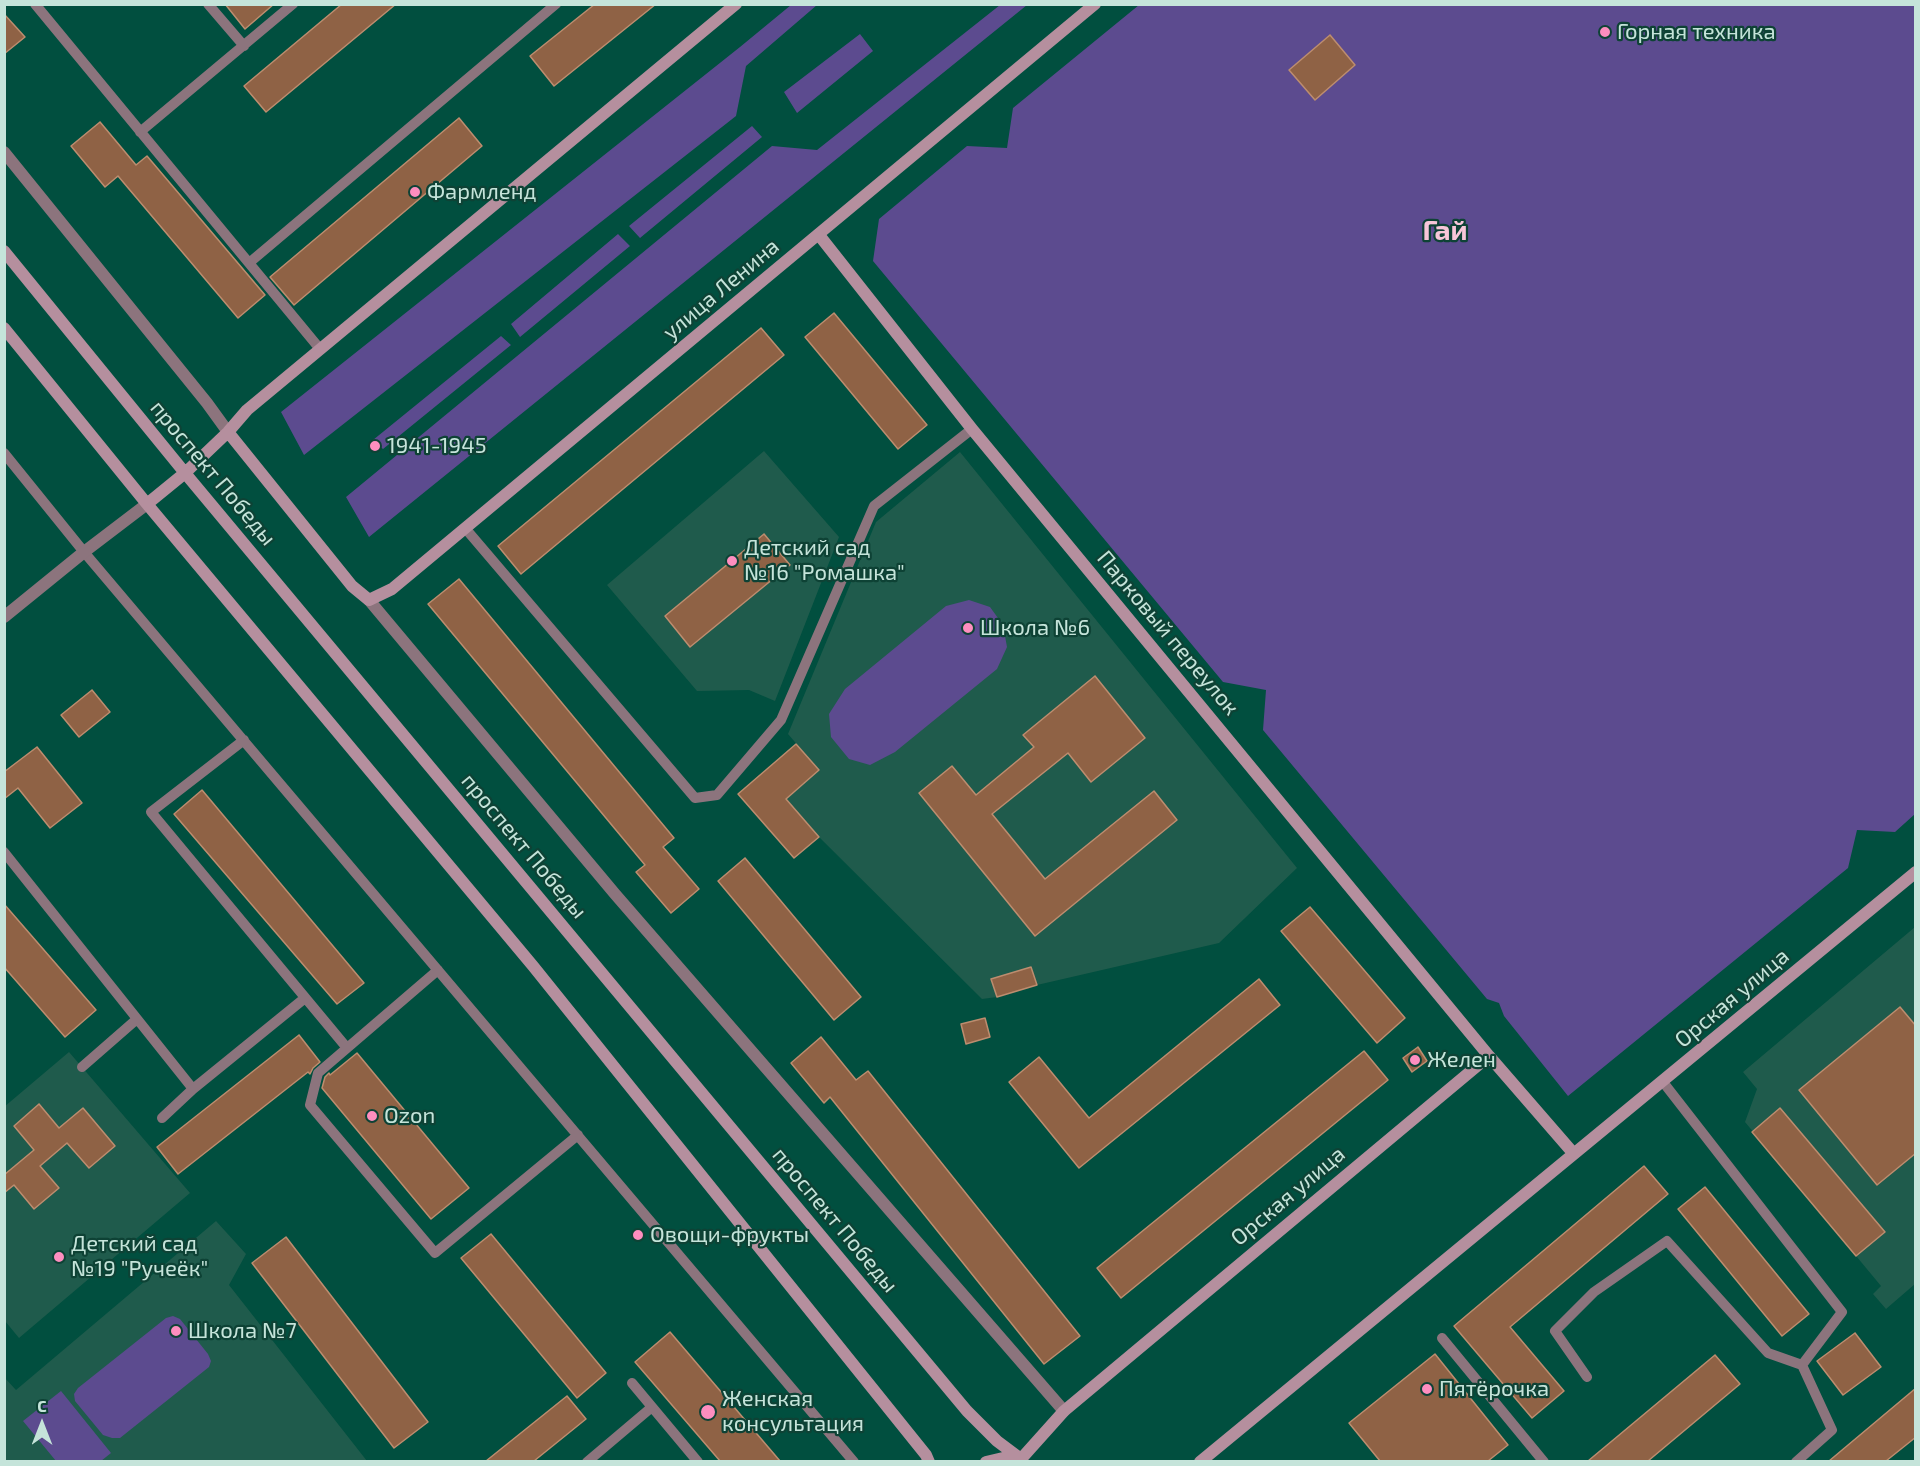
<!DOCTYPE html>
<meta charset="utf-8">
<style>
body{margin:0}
#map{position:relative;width:1920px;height:1466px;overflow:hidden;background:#014f3f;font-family:"Exo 2",sans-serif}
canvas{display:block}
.frame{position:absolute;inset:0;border:6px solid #c5e4da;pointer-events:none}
.north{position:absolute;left:12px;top:1394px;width:60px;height:60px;-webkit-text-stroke:4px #0e4235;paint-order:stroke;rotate:0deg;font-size:16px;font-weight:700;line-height:24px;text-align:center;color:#c5e4da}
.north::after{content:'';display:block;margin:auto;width:21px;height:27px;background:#c5e4da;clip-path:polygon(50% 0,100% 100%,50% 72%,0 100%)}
</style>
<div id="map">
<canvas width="1920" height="1466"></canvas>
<div class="frame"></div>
<div class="north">С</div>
</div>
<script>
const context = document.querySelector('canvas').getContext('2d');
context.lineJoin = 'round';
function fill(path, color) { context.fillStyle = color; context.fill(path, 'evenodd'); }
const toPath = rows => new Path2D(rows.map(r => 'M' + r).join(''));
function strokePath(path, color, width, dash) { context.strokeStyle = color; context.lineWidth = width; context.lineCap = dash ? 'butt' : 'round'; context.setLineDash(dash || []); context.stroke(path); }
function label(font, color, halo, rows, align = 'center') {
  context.font = font + ' "Exo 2",sans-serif'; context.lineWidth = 4.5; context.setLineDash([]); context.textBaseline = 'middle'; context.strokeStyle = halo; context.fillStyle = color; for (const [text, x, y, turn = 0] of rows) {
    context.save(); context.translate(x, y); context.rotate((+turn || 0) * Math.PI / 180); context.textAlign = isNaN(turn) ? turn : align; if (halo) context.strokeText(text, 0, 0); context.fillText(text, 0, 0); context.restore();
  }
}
fill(toPath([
 [764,451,839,537,775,701,749,690,697,691,607,585],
 [960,452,1297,868,1219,943,1037,985,997,997,982,999,819,837,786,799,819,770,788,734,876,522],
 [1915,927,1915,1284,1886,1309,1873,1294,1881,1286,1745,1122,1757,1089,1743,1072],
 [69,1052,190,1193,19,1338,5,1321,4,1107],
 [216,1221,246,1254,229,1285,367,1461,5,1461,4,1377,16,1390]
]), '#1f5b4c');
fill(toPath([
 [791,5,817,5,746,66,736,116,304,455,281,412,740,47],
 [1000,5,1027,5,369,537,346,497,772,146,817,150],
 [1139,5,1915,5,1915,814,1895,832,1857,830,1848,868,1568,1096,1504,1016,1499,1003,1487,999,1263,730,1266,690,1223,682,873,261,879,219,967,146,1007,148,1013,108],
 [860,34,873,51,797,113,784,92],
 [752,126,762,137,640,238,629,226],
 [618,234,630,246,520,337,511,324],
 [501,336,511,345,383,449,373,440],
 [969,600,990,607,1003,625,1007,647,997,669,895,752,870,765,849,759,831,737,829,714,845,689,946,606],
 [173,1316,180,1319,208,1354,211,1361,209,1367,120,1438,112,1438,103,1435,75,1401,74,1394,78,1388,166,1318],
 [61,1391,111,1453,101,1461,56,1461,23,1421]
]), '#5c4b8f');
const building = toPath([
 [225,4,274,4,245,29,225,4],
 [342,4,396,4,266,112,244,86,342,4],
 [595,4,656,4,554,86,530,56,595,4],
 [4,14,25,37,4,54,4,14],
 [1330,35,1355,65,1315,100,1289,70,1330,35],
 [459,118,482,146,294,305,270,277,459,118],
 [100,122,136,165,147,156,265,295,238,318,118,176,105,187,71,146,100,122],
 [834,313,927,425,898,449,805,337,834,313],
 [761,328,784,355,521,574,498,546,761,328],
 [764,534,790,565,690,647,665,616,764,534],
 [459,579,674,838,663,847,699,889,671,913,636,872,645,865,428,604,459,579],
 [1095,676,1145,738,1091,782,1068,753,992,814,1045,879,1154,791,1177,820,1035,936,919,793,952,766,976,795,1034,747,1023,735,1095,676],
 [92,690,110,712,79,737,61,715,92,690],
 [796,744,819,770,786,799,819,837,794,858,738,794,796,744],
 [37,747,82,803,50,828,18,788,4,799,4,772,37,747],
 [202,790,364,983,337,1004,174,814,202,790],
 [745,858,861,997,834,1020,718,881,745,858],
 [4,904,96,1010,65,1037,4,967,4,904],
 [1310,907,1405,1018,1377,1043,1281,931,1310,907],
 [1031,967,1037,985,997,997,991,979,1031,967],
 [1259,979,1280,1005,1079,1168,1009,1082,1039,1057,1089,1118,1259,979],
 [1900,1007,1916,1026,1916,1153,1877,1185,1799,1090,1900,1007],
 [985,1018,990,1037,966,1044,961,1024,985,1018],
 [299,1035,320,1062,313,1068,310,1074,308,1072,178,1174,157,1147,299,1035],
 [821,1037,856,1080,868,1071,1080,1336,1044,1364,830,1097,824,1103,791,1063,821,1037],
 [1418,1047,1427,1061,1412,1072,1403,1058,1418,1047],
 [1364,1051,1388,1080,1121,1298,1097,1268,1364,1051],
 [357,1053,469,1188,431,1219,322,1088,325,1077,329,1073,330,1075,357,1053],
 [39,1104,59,1128,83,1108,115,1146,89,1168,67,1143,40,1166,59,1188,34,1209,14,1185,4,1193,4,1175,34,1150,14,1126,39,1104],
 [1780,1108,1885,1232,1856,1256,1752,1132,1780,1108],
 [1644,1166,1668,1194,1510,1327,1564,1391,1532,1418,1454,1326,1644,1166],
 [1705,1187,1809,1314,1782,1336,1678,1209,1705,1187],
 [491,1234,606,1373,577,1398,461,1258,491,1234],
 [286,1237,428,1422,394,1448,252,1263,286,1237],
 [670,1332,780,1461,720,1461,635,1362,670,1332],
 [1855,1333,1881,1367,1843,1395,1817,1361,1855,1333],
 [1435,1354,1508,1445,1488,1461,1380,1461,1349,1423,1435,1354],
 [1715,1355,1740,1384,1648,1461,1588,1461,1715,1355],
 [1916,1388,1916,1437,1886,1461,1829,1461,1916,1388],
 [567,1396,586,1419,534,1461,486,1461,567,1396]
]);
fill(building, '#8f6245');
strokePath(building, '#bd8d6f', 1.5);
strokePath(toPath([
 [35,4,320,349],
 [208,4,244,46],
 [140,132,293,4],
 [249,263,556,4],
 [4,453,84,552,854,1462],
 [465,528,695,798,717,795,781,720,874,506,972,429],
 [244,740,151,812,347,1048],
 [4,852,193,1089,305,998],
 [438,970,318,1073,310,1105,435,1253,578,1135],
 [82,1067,137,1019],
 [1663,1082,1842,1312,1802,1365,1832,1430,1796,1462],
 [162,1118,193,1089],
 [1442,1338,1544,1462],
 [1587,1377,1555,1331,1594,1292,1667,1241,1768,1353,1802,1365],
 [632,1383,698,1462],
 [587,1462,652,1407]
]), '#8c747d', 10);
strokePath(toPath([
 [4,152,207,403,228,432],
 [369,600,615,894,1064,1411],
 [4,617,84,552,147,504]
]), '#8c747d', 12);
strokePath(toPath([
 [819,235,972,429,1489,1056,1574,1154],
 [4,251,185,473,967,1411,997,1441,1021,1459,1064,1411,1489,1056],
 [4,328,147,504,533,966,926,1455,929,1462],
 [228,432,352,586,369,600,392,589,1095,4],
 [147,504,185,473,228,432,247,410,736,4],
 [986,1462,1003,1458,1021,1459],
 [1200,1462,1916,872]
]), '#b58f9e', 12);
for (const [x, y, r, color] of [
 [1605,32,6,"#fd8ebf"],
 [415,192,6,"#fd8ebf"],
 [375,446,6,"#fd8ebf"],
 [732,561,6,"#fd8ebf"],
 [968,628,6,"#fd8ebf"],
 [1415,1060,6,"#fd8ebf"],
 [372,1116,6,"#fd8ebf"],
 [638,1235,6,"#fd8ebf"],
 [59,1257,6,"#fd8ebf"],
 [176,1331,6,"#fd8ebf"],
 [1427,1389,6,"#fd8ebf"],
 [708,1412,8,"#fd8ebf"]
]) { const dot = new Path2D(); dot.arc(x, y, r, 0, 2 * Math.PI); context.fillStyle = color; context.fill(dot); strokePath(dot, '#0e4235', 2); }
label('22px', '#c5e4da', '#0e4235', [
 ["Горная техника",1617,32],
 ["Фармленд",427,192],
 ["1941-1945",387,446],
 ["Детский сад",744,548],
 ["№16 \"Ромашка\"",744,573],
 ["Школа №6",980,628],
 ["Желен",1427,1060],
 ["Ozon",384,1116],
 ["Овощи-фрукты",650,1235],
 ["Детский сад",71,1244],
 ["№19 \"Ручеёк\"",71,1269],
 ["Школа №7",188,1331],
 ["Пятёрочка",1439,1389],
 ["Женская",722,1399],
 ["консультация",722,1424]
], 'left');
label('22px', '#c5e4da', '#0e4235', [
 ["улица Ленина",721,289,-40],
 ["проспект Победы",213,473,50],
 ["Парковый переулок",1168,633,50],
 ["проспект Победы",524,846,50],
 ["Орская улица",1732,998,-40],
 ["Орская улица",1288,1196,-40],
 ["проспект Победы",835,1220,50]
]);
label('bold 28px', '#f7c6d9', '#0e4235', [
 ["Гай",1445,231]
]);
</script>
